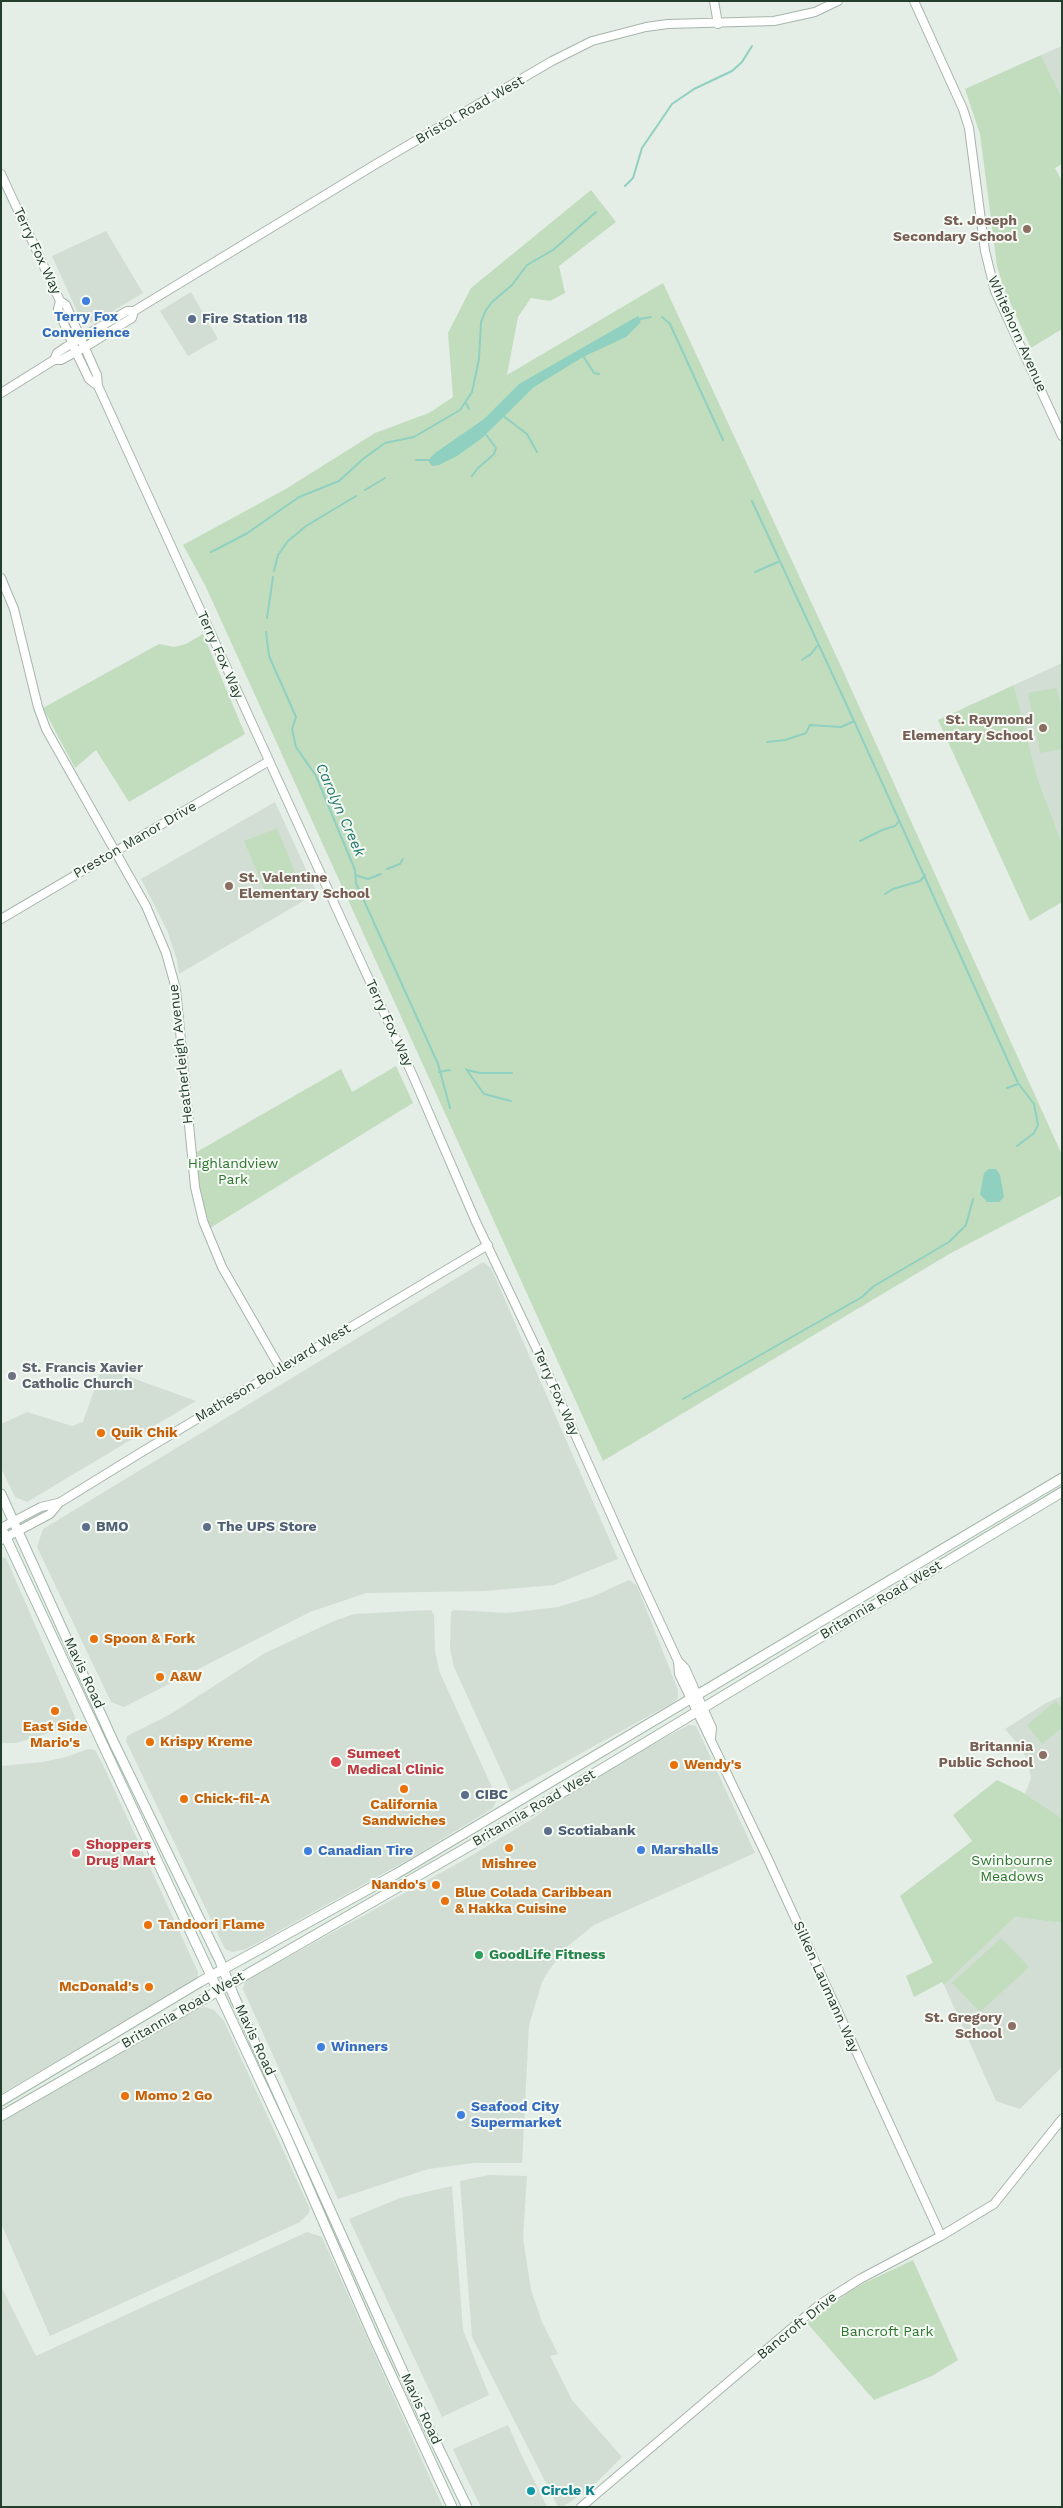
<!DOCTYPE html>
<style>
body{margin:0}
#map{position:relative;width:1063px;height:2508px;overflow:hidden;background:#e4ede6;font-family:"Work Sans",sans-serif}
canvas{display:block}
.frame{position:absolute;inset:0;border:2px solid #243e2d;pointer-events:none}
</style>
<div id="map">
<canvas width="1063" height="2508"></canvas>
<div class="frame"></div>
</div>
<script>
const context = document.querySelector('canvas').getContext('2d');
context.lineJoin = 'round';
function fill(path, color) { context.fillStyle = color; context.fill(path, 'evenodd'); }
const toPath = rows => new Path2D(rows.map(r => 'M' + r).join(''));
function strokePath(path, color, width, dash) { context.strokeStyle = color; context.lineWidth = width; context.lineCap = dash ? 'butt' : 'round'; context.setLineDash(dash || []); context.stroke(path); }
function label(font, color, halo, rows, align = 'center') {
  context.font = font + ' "Work Sans",sans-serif'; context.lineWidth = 4; context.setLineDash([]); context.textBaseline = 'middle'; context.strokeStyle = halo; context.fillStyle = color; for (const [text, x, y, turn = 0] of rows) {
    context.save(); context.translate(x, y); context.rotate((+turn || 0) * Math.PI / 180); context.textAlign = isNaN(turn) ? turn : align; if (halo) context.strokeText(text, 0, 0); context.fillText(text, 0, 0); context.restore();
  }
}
fill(toPath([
 [1062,46,1062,98,1041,55],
 [106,231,143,293,93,323,80,318,52,256],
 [191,292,218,339,188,356,160,311],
 [1062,663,1062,843,1038,780,1014,685],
 [275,802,317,893,179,974,177,960,167,930,141,879],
 [483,1262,491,1268,618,1559,554,1585,484,1591,366,1593,310,1612,124,1707,111,1702,37,1547,43,1529],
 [102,1367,196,1401,27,1502,15,1497,1,1468,1,1424,27,1412,72,1426,83,1422],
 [1,1557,6,1558,78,1724,16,1743,1,1743],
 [629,1580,637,1586,678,1690,678,1698,672,1703,511,1792,454,1667,450,1648,451,1612,454,1610,507,1613,558,1607,594,1596],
 [431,1610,434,1615,435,1652,440,1673,495,1794,497,1799,493,1808,406,1861,246,1949,232,1952,225,1949,126,1741,127,1736,169,1715,265,1653,334,1621,354,1614],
 [1062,1696,1062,1818,1025,1794,1031,1778,1028,1761,1021,1748,1005,1729,1046,1703],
 [689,1725,696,1726,755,1853,594,1925,568,1946,549,1970,542,1982,529,2025,522,2163,474,2163,428,2169,338,2199,243,1989,245,1981,464,1860,532,1819,591,1777],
 [88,1749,95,1750,104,1767,198,1972,198,1978,1,2094,1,1766,43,1762,66,1757],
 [1015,1917,1062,1923,1062,2067,1020,2109,996,2101,944,1985],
 [205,2007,214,2010,224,2021,310,2209,308,2214,300,2222,50,2336,1,2223,1,2118,196,2009],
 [489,2175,527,2176,523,2238,531,2290,542,2322,558,2354,550,2356,572,2400,622,2457,590,2489,562,2507,558,2507,472,2337,460,2181],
 [452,2186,463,2330,489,2395,442,2417,349,2219,400,2198],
 [307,2232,322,2237,443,2507,1,2507,1,2286,36,2356],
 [508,2425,521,2454,547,2507,481,2507,467,2479,453,2449]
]), '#d2ddd4');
fill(toPath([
 [1041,55,1062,98,1062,164,1055,168,1062,181,1062,329,1031,348,1004,289,997,266,980,134,965,89],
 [591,190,616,222,559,266,565,293,550,301,531,298,518,317,507,375,663,283,839,662,1062,1155,1062,1195,951,1253,603,1461,205,585,183,545,284,490,375,433,429,413,453,397,448,333,471,288],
 [203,634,245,734,129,802,96,750,75,768,43,708,159,644,174,647,186,644],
 [1014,685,1038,780,1062,843,1062,902,1030,921,938,720],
 [1057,688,1062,712,1062,749,1040,753,1028,693],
 [277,828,300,885,268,898,244,841],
 [396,1066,413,1103,210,1228,199,1186,195,1153,341,1069,352,1092],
 [1056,1701,1062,1708,1062,1728,1042,1744,1027,1725],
 [997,1780,1022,1792,1062,1818,1062,1923,1015,1917,944,1985,942,1982,914,1997,906,1976,933,1963,900,1896,972,1841,953,1815],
 [1001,1938,1029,1967,980,2012,952,1983],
 [913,2260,958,2360,932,2376,874,2400,807,2323,854,2288]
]), '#c2ddbe');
fill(toPath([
 [638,316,641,322,626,337,583,357,534,387,482,438,457,456,439,465,432,466,429,462,430,458,435,453,484,419,519,384],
 [989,1169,996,1169,1000,1175,1004,1197,999,1202,987,1202,980,1194,984,1173]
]), '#8fd0c1');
strokePath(toPath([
 [625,186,633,178,642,148,672,104,694,89,732,71,742,62,752,46],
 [662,317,670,324,723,440],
 [640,319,651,317],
 [583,356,594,373,599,374],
 [466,403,469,409],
 [502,415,527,434,537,452],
 [416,460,431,460],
 [472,476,477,469,494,454,496,448,484,432],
 [365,490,385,478],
 [752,501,855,723,1018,1083,1034,1104,1038,1125,1034,1133,1017,1146],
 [211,552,246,534,299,497,339,481,363,459,385,443,414,437,460,410,472,392,479,359,481,322,486,310,492,302,512,285,527,265,553,250,596,212],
 [274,571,278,555,288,541,306,526,356,496],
 [755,572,778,562],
 [267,618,273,577],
 [266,632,269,656,296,717,292,729,296,747,316,776,355,870,356,883,438,1064,450,1108],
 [802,660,811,654,818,645],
 [767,742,785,740,806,733,810,725,841,727,854,721],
 [860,841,882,830,895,826,899,821],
 [387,869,400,864,403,859],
 [355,875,368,879,381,874],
 [885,894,893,889,920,881,925,875],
 [466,1069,484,1094,511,1101],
 [467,1070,480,1073,512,1073],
 [439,1072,450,1070],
 [1007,1088,1018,1084],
 [683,1399,862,1297,874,1286,949,1242,966,1225,973,1199]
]), '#8fd0c1', 2);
const tertiary = toPath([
 [714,1,718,24],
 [914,1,963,109,969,128,985,251,995,291,1062,436],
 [1,174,60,301,66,305,97,375,98,386,413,1076,476,1222,539,1354,638,1575,678,1661,685,1668,712,1728,711,1738],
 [60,301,58,309,76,352,89,379,98,386],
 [54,360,57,353,66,347,127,311,134,311,376,164,552,61,592,41,646,27,668,24,774,21,815,12,838,1],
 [1,393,54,360,61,360,90,344,132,318,134,311],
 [1,578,14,609,38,707,46,729,146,906,166,953,176,989,195,1187,203,1221,222,1267,280,1368],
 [1,919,269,761],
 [1,1528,41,1507,58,1503],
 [1,1540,50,1514,59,1503,140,1453,488,1245],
 [678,1661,679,1674,767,1857,941,2236],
 [581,2507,819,2305,860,2279,941,2236,994,2204,1062,2119]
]);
const secondary = toPath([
 [1,1494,114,1743,220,1961,233,1994,422,2414,467,2507],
 [1,1527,286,2136,374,2338,452,2507],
 [1,2101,200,1982,396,1874,1062,1478],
 [1,2116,570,1788,1062,1492]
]);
strokePath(tertiary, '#a7b5ab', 10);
strokePath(secondary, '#a3b9a9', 11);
strokePath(tertiary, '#fff', 8);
strokePath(secondary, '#fff', 9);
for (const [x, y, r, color] of [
 [1027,229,5,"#8d6e63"],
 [86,301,5,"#3f7fe0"],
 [192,319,5,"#5c6f8a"],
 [1043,728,5,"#8d6e63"],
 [229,886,5,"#8d6e63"],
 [12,1376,5,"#6b7280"],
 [101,1433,5,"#e8710a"],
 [86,1527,5,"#5c6f8a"],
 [207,1527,5,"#5c6f8a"],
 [94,1639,5,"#e8710a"],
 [160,1677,5,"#e8710a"],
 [55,1711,5,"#e8710a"],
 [150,1742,5,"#e8710a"],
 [1043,1755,5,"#8d6e63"],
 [336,1762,6,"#e0444e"],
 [674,1765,5,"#e8710a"],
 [404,1789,5,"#e8710a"],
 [465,1795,5,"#5c6f8a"],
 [184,1799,5,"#e8710a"],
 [548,1831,5,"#5c6f8a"],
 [509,1848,5,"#e8710a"],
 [641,1850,5,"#3f7fe0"],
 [308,1851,5,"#3f7fe0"],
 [76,1853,5,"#e0444e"],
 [436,1885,5,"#e8710a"],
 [445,1901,5,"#e8710a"],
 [148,1925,5,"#e8710a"],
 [479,1955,5,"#2e9e5b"],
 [149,1987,5,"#e8710a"],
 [1012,2026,5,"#8d6e63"],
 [321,2047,5,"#3f7fe0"],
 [125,2096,5,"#e8710a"],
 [461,2115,5,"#3f7fe0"],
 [531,2491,5,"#0f9aa8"]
]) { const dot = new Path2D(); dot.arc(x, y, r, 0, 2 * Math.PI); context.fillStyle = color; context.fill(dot); strokePath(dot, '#f5faf5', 2); }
label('14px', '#243e2d', '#f5faf5', [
 ["Bristol Road West",470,110,-30],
 ["Terry Fox Way",37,251,65],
 ["Whitehorn Avenue",1017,334,66],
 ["Terry Fox Way",220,655,66],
 ["Preston Manor Drive",135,840,-30],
 ["Terry Fox Way",389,1023,65],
 ["Heatherleigh Avenue",181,1054,-96],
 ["Matheson Boulevard West",273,1373,-31],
 ["Terry Fox Way",556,1392,66],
 ["Britannia Road West",881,1600,-31],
 ["Mavis Road",84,1673,65],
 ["Britannia Road West",534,1808,-30],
 ["Silken Laumann Way",826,1987,66],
 ["Britannia Road West",183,2010,-30],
 ["Mavis Road",255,2040,65],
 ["Bancroft Drive",797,2326,-39],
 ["Mavis Road",421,2409,65]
]);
label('bold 14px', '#785e54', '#f5faf5', [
 ["St. Joseph",1017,221],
 ["Secondary School",1017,237],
 ["St. Raymond",1033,720],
 ["Elementary School",1033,736],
 ["St. Valentine",239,878,"left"],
 ["Elementary School",239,894,"left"],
 ["Britannia",1033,1747],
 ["Public School",1033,1763],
 ["St. Gregory",1002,2018],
 ["School",1002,2034]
], 'right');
label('bold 14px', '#366cbe', '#f5faf5', [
 ["Terry Fox",86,317,"center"],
 ["Convenience",86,333,"center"],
 ["Marshalls",651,1850],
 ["Canadian Tire",318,1851],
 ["Winners",331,2047],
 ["Seafood City",471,2107],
 ["Supermarket",471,2123]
], 'left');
label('bold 14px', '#4e5e75', '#f5faf5', [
 ["Fire Station 118",202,319],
 ["BMO",96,1527],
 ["The UPS Store",217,1527],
 ["CIBC",475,1795],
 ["Scotiabank",558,1831]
], 'left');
label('14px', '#2f7430', '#f5faf5', [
 ["Highlandview",233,1164],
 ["Park",233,1180],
 ["Swinbourne",1012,1861],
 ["Meadows",1012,1877],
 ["Bancroft Park",887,2332]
]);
label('bold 14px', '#5b616d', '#f5faf5', [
 ["St. Francis Xavier",22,1368],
 ["Catholic Church",22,1384]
], 'left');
label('bold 14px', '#c56008', '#f5faf5', [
 ["Quik Chik",111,1433],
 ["Spoon & Fork",104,1639],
 ["A&W",170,1677],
 ["East Side",55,1727,"center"],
 ["Mario's",55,1743,"center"],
 ["Krispy Kreme",160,1742],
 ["Wendy's",684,1765],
 ["Chick-fil-A",194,1799],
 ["California",404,1805,"center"],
 ["Sandwiches",404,1821,"center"],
 ["Mishree",509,1864,"center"],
 ["Nando's",426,1885,"right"],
 ["Blue Colada Caribbean",455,1893],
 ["& Hakka Cuisine",455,1909],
 ["Tandoori Flame",158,1925],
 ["McDonald's",139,1987,"right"],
 ["Momo 2 Go",135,2096]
], 'left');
label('bold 14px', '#be3a42', '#f5faf5', [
 ["Sumeet",347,1754],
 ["Medical Clinic",347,1770],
 ["Shoppers",86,1845],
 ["Drug Mart",86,1861]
], 'left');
label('bold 14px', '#27864d', '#f5faf5', [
 ["GoodLife Fitness",489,1955]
], 'left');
label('bold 14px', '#0d838f', '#f5faf5', [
 ["Circle K",541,2491]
], 'left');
label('italic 15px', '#207966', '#f5faf5', [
 ["Carolyn Creek",340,810,66]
]);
</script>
